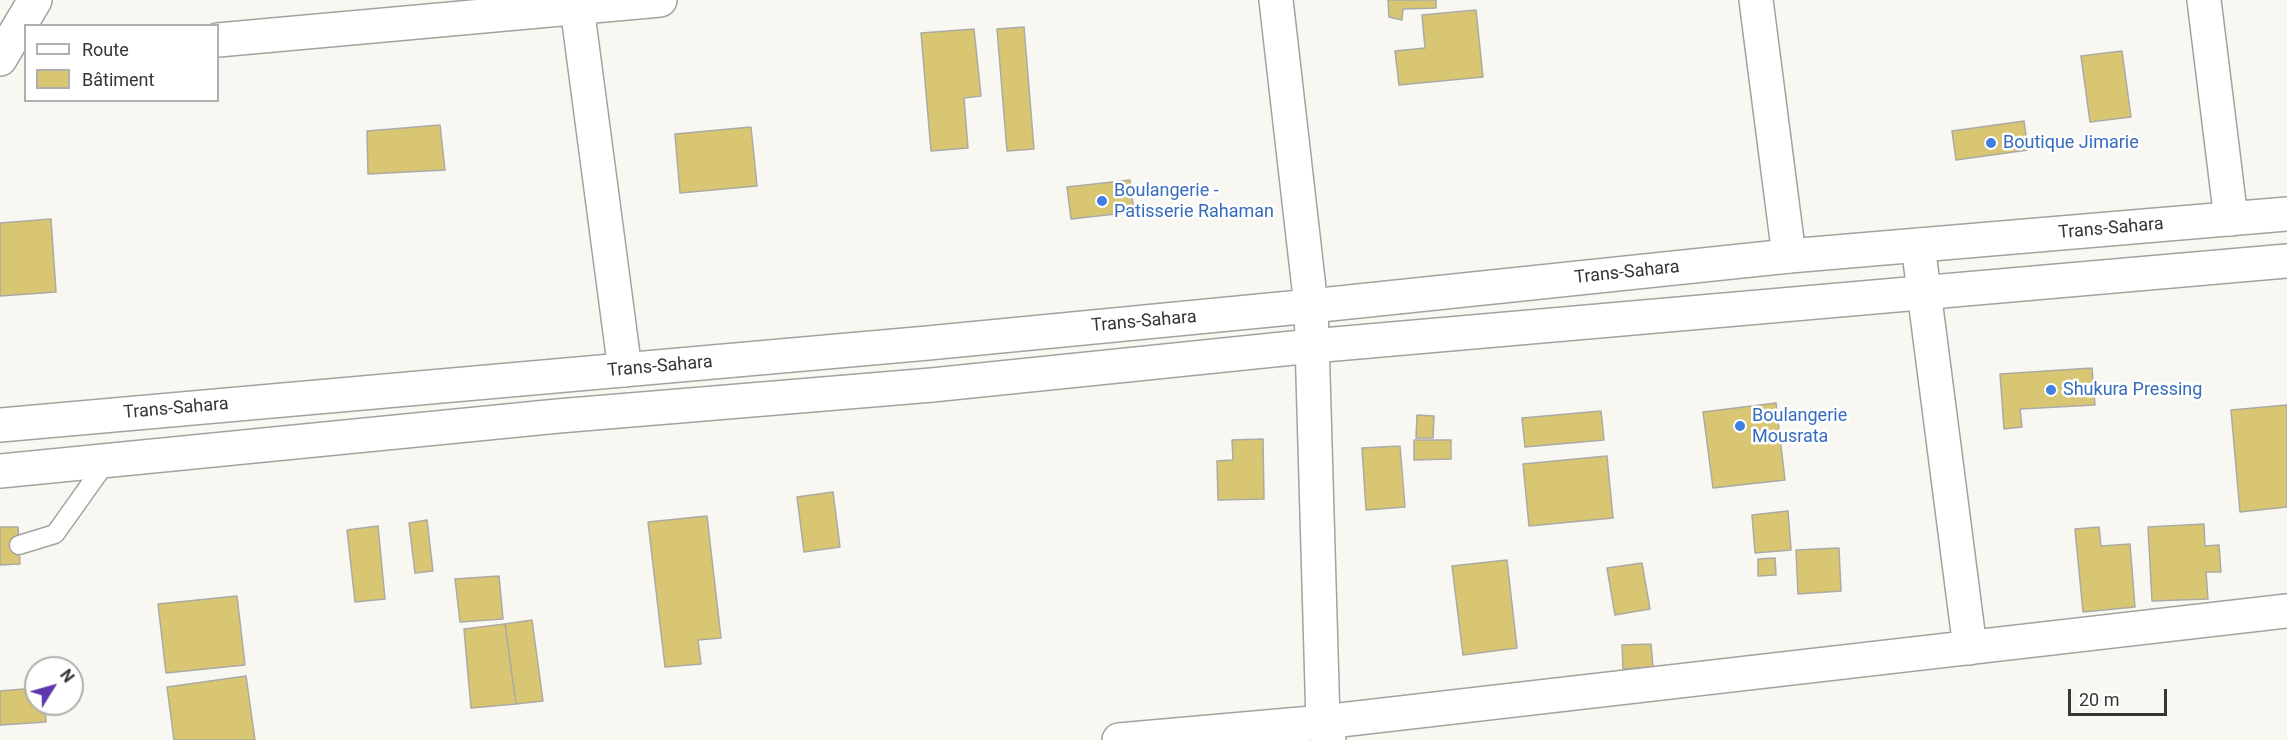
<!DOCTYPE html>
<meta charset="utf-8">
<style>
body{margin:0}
#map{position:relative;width:2287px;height:740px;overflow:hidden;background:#f8f7f1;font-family:Roboto,sans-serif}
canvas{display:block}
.legend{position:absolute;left:24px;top:24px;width:195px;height:78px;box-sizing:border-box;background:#fff;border:2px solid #afafae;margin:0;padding:8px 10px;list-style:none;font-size:18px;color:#373634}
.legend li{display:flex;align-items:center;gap:12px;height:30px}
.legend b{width:30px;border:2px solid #afafae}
.north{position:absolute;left:24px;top:656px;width:60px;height:60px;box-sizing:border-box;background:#fff;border:2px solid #afafae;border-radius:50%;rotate:53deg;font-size:16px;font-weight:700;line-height:24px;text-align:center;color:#373634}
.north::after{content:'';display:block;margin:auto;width:21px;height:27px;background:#5f36ae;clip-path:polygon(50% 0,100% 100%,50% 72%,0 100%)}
.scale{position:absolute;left:2068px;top:689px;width:99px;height:27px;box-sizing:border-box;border:3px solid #373634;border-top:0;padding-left:8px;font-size:18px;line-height:21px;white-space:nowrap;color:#373634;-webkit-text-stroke:4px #fff;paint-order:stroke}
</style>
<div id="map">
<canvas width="2287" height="740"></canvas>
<ul class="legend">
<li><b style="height:8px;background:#fff"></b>Route</li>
<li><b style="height:16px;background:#d9c672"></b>Bâtiment</li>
</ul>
<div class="north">N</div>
<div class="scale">20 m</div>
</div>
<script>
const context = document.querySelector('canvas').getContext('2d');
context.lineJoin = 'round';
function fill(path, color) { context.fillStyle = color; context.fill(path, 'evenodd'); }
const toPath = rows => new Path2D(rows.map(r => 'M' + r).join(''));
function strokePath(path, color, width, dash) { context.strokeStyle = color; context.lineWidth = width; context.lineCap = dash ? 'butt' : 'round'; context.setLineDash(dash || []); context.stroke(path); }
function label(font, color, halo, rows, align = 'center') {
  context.font = font + ' Roboto,sans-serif'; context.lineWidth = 5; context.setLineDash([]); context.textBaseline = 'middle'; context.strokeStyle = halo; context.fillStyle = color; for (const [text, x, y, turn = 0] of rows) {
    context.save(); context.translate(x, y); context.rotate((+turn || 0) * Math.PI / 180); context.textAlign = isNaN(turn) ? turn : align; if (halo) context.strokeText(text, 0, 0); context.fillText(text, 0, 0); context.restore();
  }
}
const building = toPath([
 [1388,0,1436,0,1436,8,1403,9,1402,20,1389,17,1388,0],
 [1476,10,1483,77,1399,85,1395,51,1425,48,1422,15,1476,10],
 [1024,27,1034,149,1007,151,997,29,1024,27],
 [974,29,981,96,964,98,968,148,931,151,921,33,974,29],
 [2122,51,2131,117,2090,122,2081,56,2122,51],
 [2024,121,2028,150,1956,160,1952,131,2024,121],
 [440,125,445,170,368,174,367,131,440,125],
 [751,127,757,186,680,193,675,134,751,127],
 [1130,180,1134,212,1071,219,1067,187,1130,180],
 [51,219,56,292,0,296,0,223,51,219],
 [2092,368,2095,405,2020,409,2022,427,2004,429,2000,374,2092,368],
 [1776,403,1785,480,1713,488,1703,412,1776,403],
 [2287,405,2287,507,2240,512,2231,410,2287,405],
 [1601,411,1604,440,1525,447,1522,418,1601,411],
 [1417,415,1434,416,1433,438,1416,438,1417,415],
 [1263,439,1264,499,1218,500,1217,461,1233,460,1232,440,1263,439],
 [1414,440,1451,440,1451,459,1414,460,1414,440],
 [1400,446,1405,507,1366,510,1362,448,1400,446],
 [1607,456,1613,518,1529,526,1523,464,1607,456],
 [833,492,840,547,804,552,797,497,833,492],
 [1788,511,1791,550,1755,553,1752,515,1788,511],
 [707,516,721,638,698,640,701,664,665,667,648,522,707,516],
 [427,520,433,571,415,573,409,523,427,520],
 [2204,524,2205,546,2219,545,2221,572,2206,572,2208,599,2152,601,2148,527,2204,524],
 [378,526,385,599,355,602,347,530,378,526],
 [0,527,18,527,20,564,0,565,0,527],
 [2099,527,2101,546,2130,544,2135,607,2083,612,2075,529,2099,527],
 [1839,548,1841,591,1798,594,1796,550,1839,548],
 [1775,558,1776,575,1758,576,1758,559,1775,558],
 [1507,560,1517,648,1463,655,1452,566,1507,560],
 [1642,563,1650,609,1615,615,1607,568,1642,563],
 [499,576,503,619,460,622,455,579,499,576],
 [237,596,245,665,166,673,158,604,237,596],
 [532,620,543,701,516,704,505,624,532,620],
 [505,624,516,704,471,708,464,629,505,624],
 [1651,644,1653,667,1623,669,1622,645,1651,644],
 [246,676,255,740,174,740,167,687,246,676],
 [36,688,36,704,45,704,46,722,0,725,0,691,36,688]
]);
fill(building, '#d9c672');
strokePath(building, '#abaaa4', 1.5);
const lane = toPath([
 [19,545,55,534,107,461]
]);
const street = toPath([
 [1276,0,1311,306,1323,722,1329,740],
 [1756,0,1789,256],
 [2204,0,2231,219],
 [577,7,625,370],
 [218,40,660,0],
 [0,59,35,0],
 [1918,245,1970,648],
 [1119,740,1323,722,2287,611]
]);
const primary = toPath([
 [0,425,928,343,1311,306,1789,256,2287,214],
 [0,471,558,416,932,385,1312,346,2287,261]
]);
strokePath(lane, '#a3a29d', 21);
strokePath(street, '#a3a29d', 36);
strokePath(primary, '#a3a29d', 36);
strokePath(lane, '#fff', 18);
strokePath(street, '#fff', 33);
strokePath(primary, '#fff', 33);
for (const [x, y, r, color] of [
 [1991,143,6,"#3f7fe0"],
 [1102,201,6,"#3f7fe0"],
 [2051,390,6,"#3f7fe0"],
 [1740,426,6,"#3f7fe0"]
]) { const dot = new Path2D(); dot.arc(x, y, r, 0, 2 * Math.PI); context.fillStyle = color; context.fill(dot); strokePath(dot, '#fff', 2); }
label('18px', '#366cbe', '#fff', [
 ["Boutique Jimarie",2003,143],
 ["Boulangerie -",1114,191],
 ["Patisserie Rahaman",1114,212],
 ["Shukura Pressing",2063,390],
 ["Boulangerie",1752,416],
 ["Mousrata",1752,437]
], 'left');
label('18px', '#373634', '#fff', [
 ["Trans-Sahara",2111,229,-5],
 ["Trans-Sahara",1627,273,-6],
 ["Trans-Sahara",1144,322,-5],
 ["Trans-Sahara",660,367,-5],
 ["Trans-Sahara",176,409,-5]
]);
</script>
